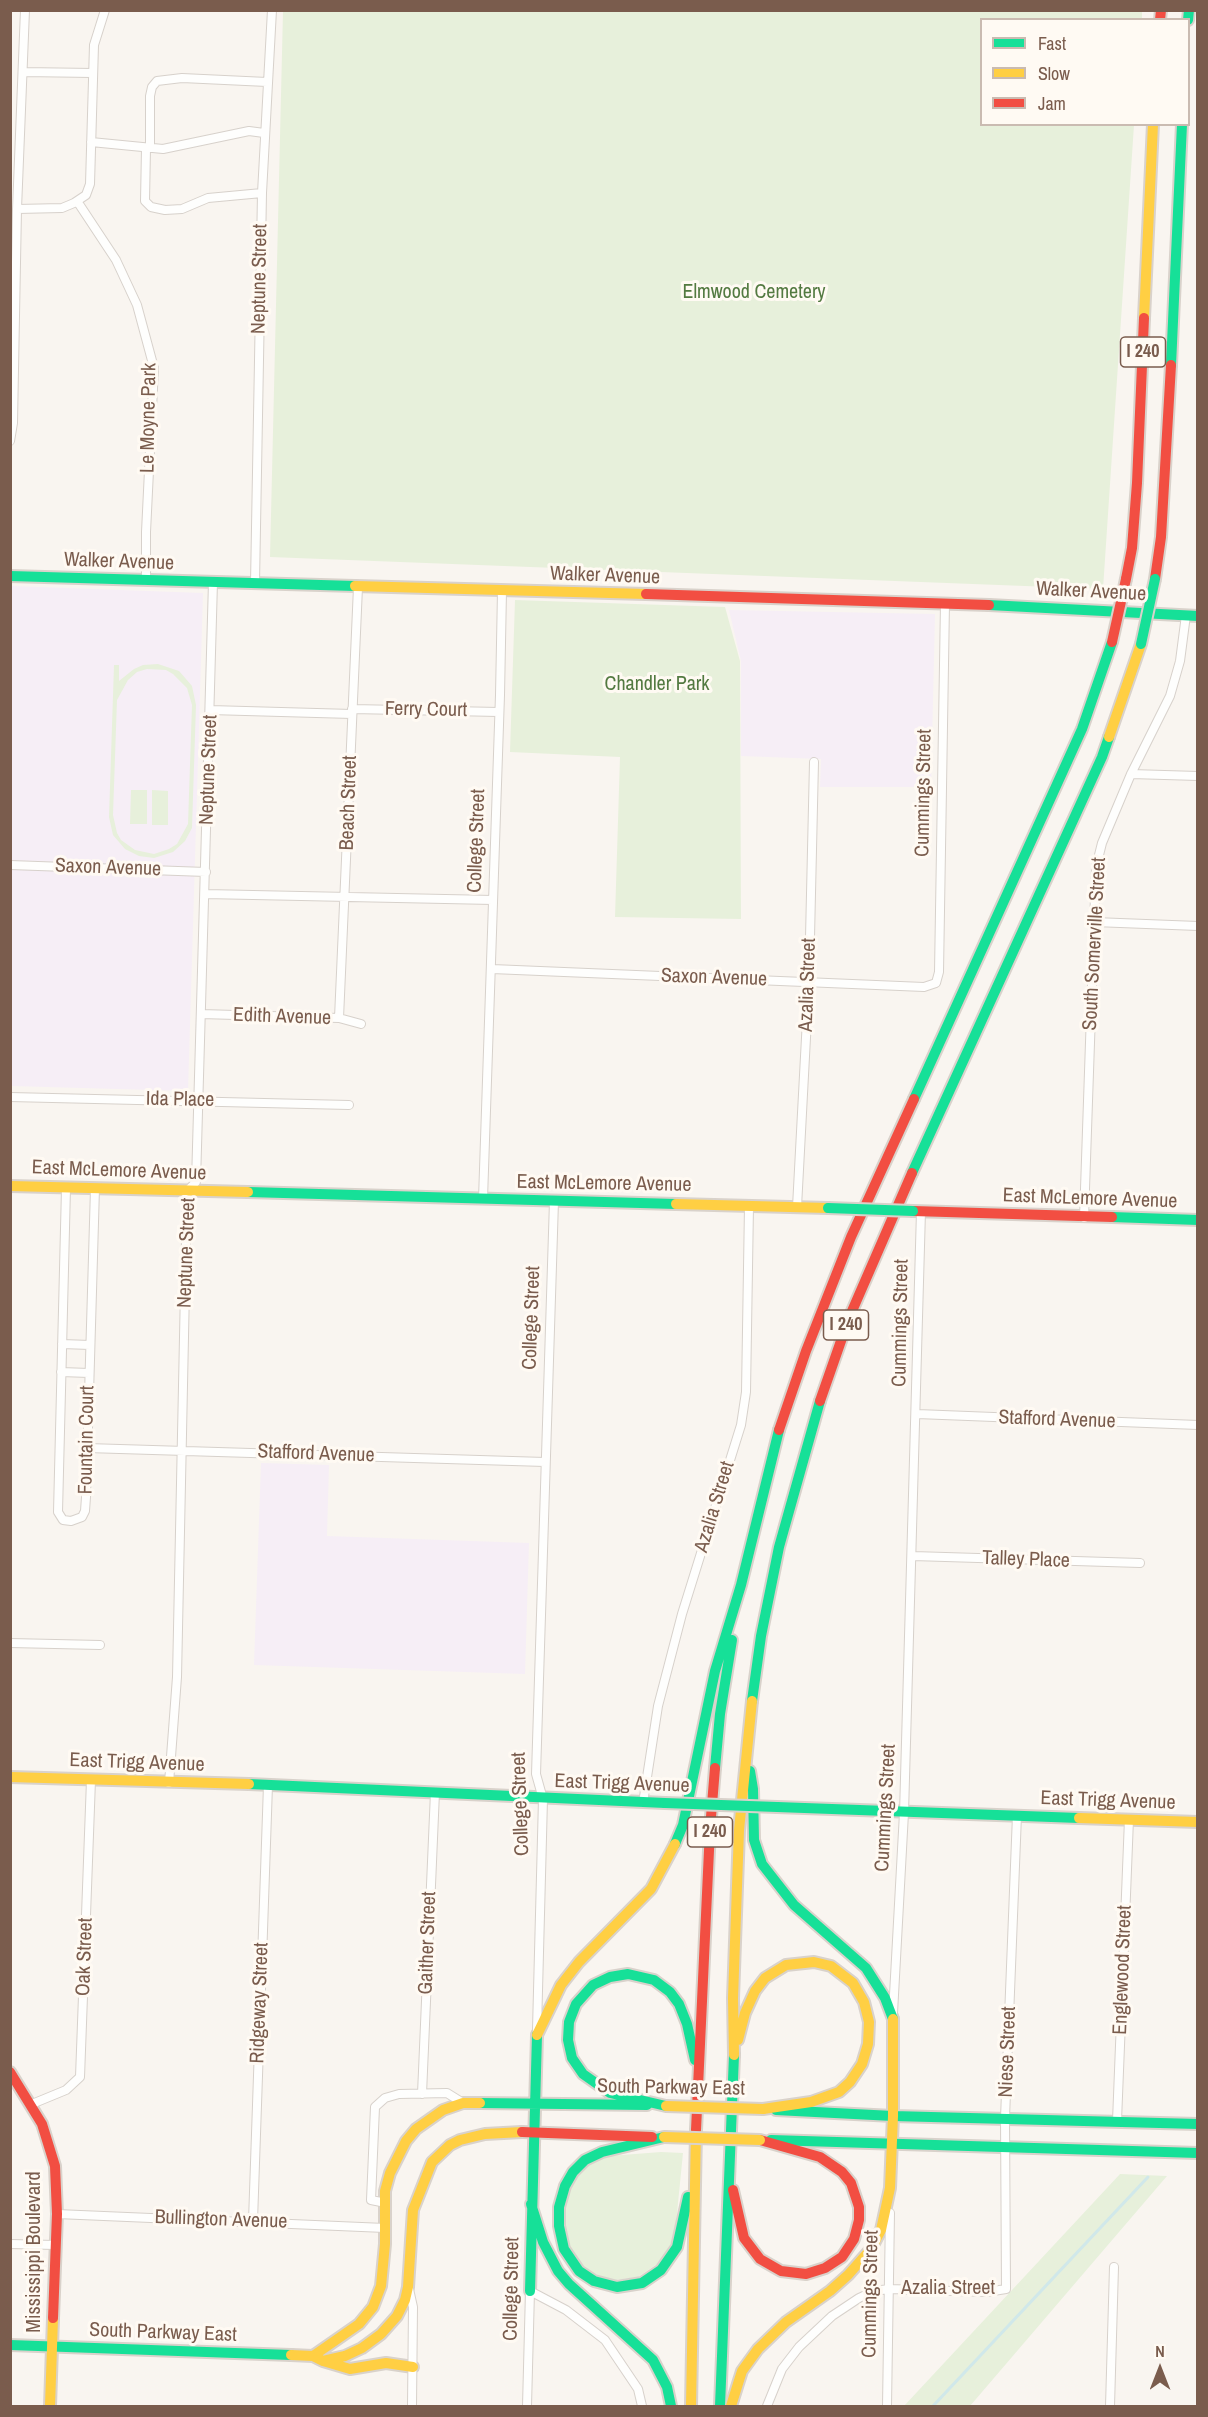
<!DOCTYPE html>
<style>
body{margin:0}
#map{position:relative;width:1208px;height:2417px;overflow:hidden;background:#f9f5f0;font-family:"Archivo Narrow",sans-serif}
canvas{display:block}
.frame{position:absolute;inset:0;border:12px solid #7a5c4d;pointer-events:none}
.legend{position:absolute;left:980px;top:18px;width:210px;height:108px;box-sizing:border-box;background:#fffaf3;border:2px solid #cabbb1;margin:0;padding:8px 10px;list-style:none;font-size:18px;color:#7a5c4d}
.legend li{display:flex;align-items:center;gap:12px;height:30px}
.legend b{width:30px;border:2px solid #cabbb1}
.north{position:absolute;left:1130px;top:2339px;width:60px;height:60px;-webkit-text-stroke:4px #fffaf3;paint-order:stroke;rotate:0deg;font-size:16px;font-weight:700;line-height:24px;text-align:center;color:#7a5c4d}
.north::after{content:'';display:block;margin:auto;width:21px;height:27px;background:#7a5c4d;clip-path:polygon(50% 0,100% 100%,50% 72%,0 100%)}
</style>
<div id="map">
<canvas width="1208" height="2417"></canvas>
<div class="frame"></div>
<ul class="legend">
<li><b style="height:8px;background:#16e098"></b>Fast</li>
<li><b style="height:8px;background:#ffcf43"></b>Slow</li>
<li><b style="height:8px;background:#f24e42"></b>Jam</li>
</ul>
<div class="north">N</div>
</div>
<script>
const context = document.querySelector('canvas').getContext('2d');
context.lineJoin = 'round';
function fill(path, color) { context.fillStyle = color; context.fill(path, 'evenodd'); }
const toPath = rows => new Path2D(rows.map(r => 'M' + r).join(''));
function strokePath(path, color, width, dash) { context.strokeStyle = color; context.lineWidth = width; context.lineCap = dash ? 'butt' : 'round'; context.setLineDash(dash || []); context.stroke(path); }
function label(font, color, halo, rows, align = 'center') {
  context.font = font + ' "Archivo Narrow",sans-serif'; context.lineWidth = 6; context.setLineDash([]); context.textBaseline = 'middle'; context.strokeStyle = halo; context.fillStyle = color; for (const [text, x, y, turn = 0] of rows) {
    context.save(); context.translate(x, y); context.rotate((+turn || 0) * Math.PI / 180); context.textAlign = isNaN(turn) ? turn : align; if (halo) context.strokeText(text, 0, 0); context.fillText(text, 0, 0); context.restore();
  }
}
fill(toPath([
 [11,586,203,593,188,1091,11,1086],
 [729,610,935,614,931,787,820,787,821,759,741,756,741,661],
 [261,1463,329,1465,327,1536,529,1543,525,1674,254,1665]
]), '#f6eef6');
fill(toPath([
 [283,11,1142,11,1142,19,982,20,982,124,1134,125,1103,589,270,557],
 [515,600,725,607,740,661,741,919,615,917,620,757,510,752],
 [158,664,179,671,186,679,192,686,196,705,192,828,185,841,173,852,154,858,139,856,125,849,113,835,109,817,114,665,119,665,119,681,134,669,143,665],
 [147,669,166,670,173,674,187,688,192,705,188,824,177,844,169,849,154,854,135,850,121,840,117,833,113,815,117,700,128,680,137,672],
 [131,790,147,790,147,824,130,824],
 [152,790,168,791,168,825,152,825],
 [661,2152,683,2153,675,2233,668,2250,657,2264,638,2277,615,2280,594,2274,586,2269,569,2248,564,2227,566,2198,576,2178,591,2163,609,2156],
 [1120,2174,1167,2176,970,2406,904,2406]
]), '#e7f0db');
strokePath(toPath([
 [933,2406,1148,2177]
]), '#d0e8ea', 3);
const street = toPath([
 [23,72,93,73],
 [91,142,163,149,249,131,264,133],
 [146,148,145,201,151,207,165,210,182,209,208,198,262,193],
 [150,148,150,96,152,87,157,81,182,78,267,82],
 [77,201,116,260,137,305,154,368,146,532,146,581],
 [17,209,62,208,74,203,86,195,90,184,94,45,105,10],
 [10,441,13,423,17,209,25,10],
 [255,583,262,193,272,10],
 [352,709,499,712],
 [210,710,352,714],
 [1131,774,1198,776],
 [10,865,206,872],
 [205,894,493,900],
 [1094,922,1198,926],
 [492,969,924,987,936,983,939,972,945,603],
 [201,1014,339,1018,361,1024],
 [339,1018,358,587],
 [10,1097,349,1105],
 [66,1188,58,1512,63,1520,71,1521,82,1517,85,1511,86,1497,95,1188],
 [483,1199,500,695,502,591],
 [797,1207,809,981,814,762],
 [1084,1218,1096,867,1102,843,1131,774,1170,696,1180,661,1186,615],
 [62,1344,90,1345],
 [61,1372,89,1373],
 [917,1414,1198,1425],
 [87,1448,545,1462],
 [913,1556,1140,1563],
 [10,1643,100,1645],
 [169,1783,177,1677,187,1191,196,1182,213,582],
 [643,1803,658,1706,682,1614,741,1425,746,1392,749,1206],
 [893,2013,904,1813,921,1211],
 [537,2029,543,1799,536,1774,554,1201],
 [422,2094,435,1792],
 [32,2104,66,2090,80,2077,91,1780],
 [1117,2121,1129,1819],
 [386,2203,371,2200,375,2107,385,2098,399,2094,447,2093,463,2103],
 [57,2214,385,2228],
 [253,2221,268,1785],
 [10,2244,56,2245],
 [409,2289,413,2307,412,2406],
 [527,2406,530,2291,566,2310,605,2340,638,2389,642,2406],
 [767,2406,782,2369,799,2347,832,2316,859,2298,874,2291,889,2289,987,2292,1006,2289,1005,2118,1017,1815],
 [887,2406,890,2213],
 [1110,2406,1114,2267]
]);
const fast = toPath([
 [1188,20,1189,10],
 [1171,365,1182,124],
 [10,576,355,586],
 [989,605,1198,616],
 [914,1099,1082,729,1112,642],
 [912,1173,1102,757,1109,737],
 [248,1192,676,1204],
 [1112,1217,1198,1220],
 [752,1701,761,1636,779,1547,820,1401],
 [715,1768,720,1714,732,1640],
 [750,1771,753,1789,754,1840,762,1864,794,1905,866,1968,885,1998,893,2019],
 [249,1784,665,1803],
 [777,1807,1079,1818],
 [675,1844,683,1825,715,1671,741,1585,779,1430],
 [480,2103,647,2105],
 [666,2106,610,2093,583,2074,572,2058,568,2040,569,2022,576,2004,593,1985,610,1977,628,1974,654,1980,670,1992,679,2004,687,2024,695,2060],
 [776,2110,893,2116,1198,2124],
 [664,2137,602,2152,585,2160,573,2172,565,2186,559,2207,559,2226,564,2249,579,2271,594,2281,617,2287,642,2283,661,2270,677,2247,688,2197],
 [771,2140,1198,2153],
 [531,2204,543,2242,558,2271,569,2284,653,2360,667,2387,671,2406],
 [530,2291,537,2035],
 [10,2345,291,2355],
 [720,2406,734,2055]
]);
const slow = toPath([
 [1144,318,1153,124],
 [355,586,646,594],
 [1109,737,1141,644],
 [10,1186,248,1192],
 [676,1204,828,1208],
 [10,1777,249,1784],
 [1079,1818,1198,1822],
 [537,2035,561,1985,579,1962,651,1889,675,1844],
 [738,2040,745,2013,755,1991,765,1978,786,1965,814,1962,831,1966,853,1983,864,2002,869,2022,868,2044,862,2064,850,2082,839,2092,811,2102,763,2109],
 [734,2055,733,1998,739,1830,752,1701],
 [890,2188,893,2116,893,2019],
 [291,2355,313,2356,323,2361,345,2356,362,2348,381,2334,397,2316,405,2300,408,2287,413,2210,432,2162,450,2145,460,2140,485,2134,522,2132],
 [313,2356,359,2324,373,2307,381,2286,385,2244,385,2191,390,2173,406,2141,416,2129,443,2110,463,2103,480,2103],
 [323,2361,350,2369,386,2363,413,2367],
 [50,2406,53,2318],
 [691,2406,696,2130],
 [731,2406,742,2371,758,2349,786,2322,830,2291,848,2275,871,2249,881,2230,890,2188]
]);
const jam = toPath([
 [1160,20,1161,10],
 [1126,579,1132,548,1137,483,1144,318],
 [1155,579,1161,537,1171,365],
 [646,594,989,605],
 [913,1211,1112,1217],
 [820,1401,849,1318,912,1173],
 [779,1430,806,1351,851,1237,914,1099],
 [10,2072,42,2124,55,2166,57,2214,53,2318],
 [696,2130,710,1829,715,1768],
 [522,2132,652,2137],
 [733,2190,744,2238,760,2259,781,2271,806,2274,825,2268,842,2257,854,2239,859,2220,859,2207,851,2183,842,2172,820,2157,760,2140]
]);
strokePath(street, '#d7d1cb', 10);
strokePath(fast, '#d9d2cb', 14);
strokePath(slow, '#d9d2cb', 14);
strokePath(jam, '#d9d2cb', 14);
strokePath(street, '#fefefd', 8);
strokePath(fast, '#16e098', 10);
strokePath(slow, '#ffcf43', 10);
strokePath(jam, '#f24e42', 10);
const fastBridge = toPath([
 [1141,644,1155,579],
 [828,1208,913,1211],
 [665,1803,777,1807]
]);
const slowBridge = toPath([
 [666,2106,763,2109],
 [664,2137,760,2140]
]);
const jamBridge = toPath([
 [1112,642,1126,579]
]);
strokePath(fastBridge, '#d9d2cb', 14, []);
strokePath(slowBridge, '#d9d2cb', 14, []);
strokePath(jamBridge, '#d9d2cb', 14, []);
strokePath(fastBridge, '#16e098', 10);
strokePath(slowBridge, '#ffcf43', 10);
strokePath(jamBridge, '#f24e42', 10);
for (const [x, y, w] of [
 [1143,352,45],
 [846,1325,45],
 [710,1832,45]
]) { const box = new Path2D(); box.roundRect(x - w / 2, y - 15, w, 30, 4.5); context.fillStyle = '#fffaf3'; context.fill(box); strokePath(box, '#7a5c4d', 1.5); }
label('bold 18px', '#7a5c4d', null, [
 ["I 240",1143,352],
 ["I 240",846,1325],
 ["I 240",710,1832]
]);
label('20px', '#7a5c4d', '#fffaf3', [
 ["Neptune Street",260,279,-89],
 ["Le Moyne Park",149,418,-89],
 ["Walker Avenue",119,562,2],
 ["Walker Avenue",605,576,2],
 ["Walker Avenue",1091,592,3],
 ["Ferry Court",426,710,1],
 ["Neptune Street",209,770,-88],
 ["Cummings Street",924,793,-89],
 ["Beach Street",349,803,-88],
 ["College Street",477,841,-88],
 ["Saxon Avenue",108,868,2],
 ["South Somerville Street",1095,944,-87],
 ["Saxon Avenue",714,978,2],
 ["Azalia Street",808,985,-88],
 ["Edith Avenue",282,1017,2],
 ["Ida Place",180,1100,1],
 ["East McLemore Avenue",119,1171,2],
 ["East McLemore Avenue",604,1184,1],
 ["East McLemore Avenue",1090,1199,2],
 ["Neptune Street",187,1253,-88],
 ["College Street",532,1318,-88],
 ["Cummings Street",901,1323,-89],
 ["Stafford Avenue",1057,1420,2],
 ["Fountain Court",87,1440,-89],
 ["Stafford Avenue",316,1454,2],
 ["Azalia Street",715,1507,-73],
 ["Talley Place",1026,1560,2],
 ["East Trigg Avenue",137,1763,2],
 ["East Trigg Avenue",622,1784,2],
 ["East Trigg Avenue",1108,1801,2],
 ["College Street",521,1804,-92],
 ["Cummings Street",886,1808,-87],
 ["Gaither Street",428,1943,-88],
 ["Oak Street",85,1957,-88],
 ["Englewood Street",1123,1970,-88],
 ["Ridgeway Street",260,2003,-88],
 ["Niese Street",1008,2052,-88],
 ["South Parkway East",671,2088,1],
 ["Bullington Avenue",221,2220,2],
 ["Mississippi Boulevard",35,2252,-90],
 ["College Street",512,2289,-89],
 ["Azalia Street",948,2289],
 ["Cummings Street",871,2294,-89],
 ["South Parkway East",163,2333,2]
]);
label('20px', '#537a41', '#fffaf3', [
 ["Elmwood Cemetery",754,293],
 ["Chandler Park",657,685]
]);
</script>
